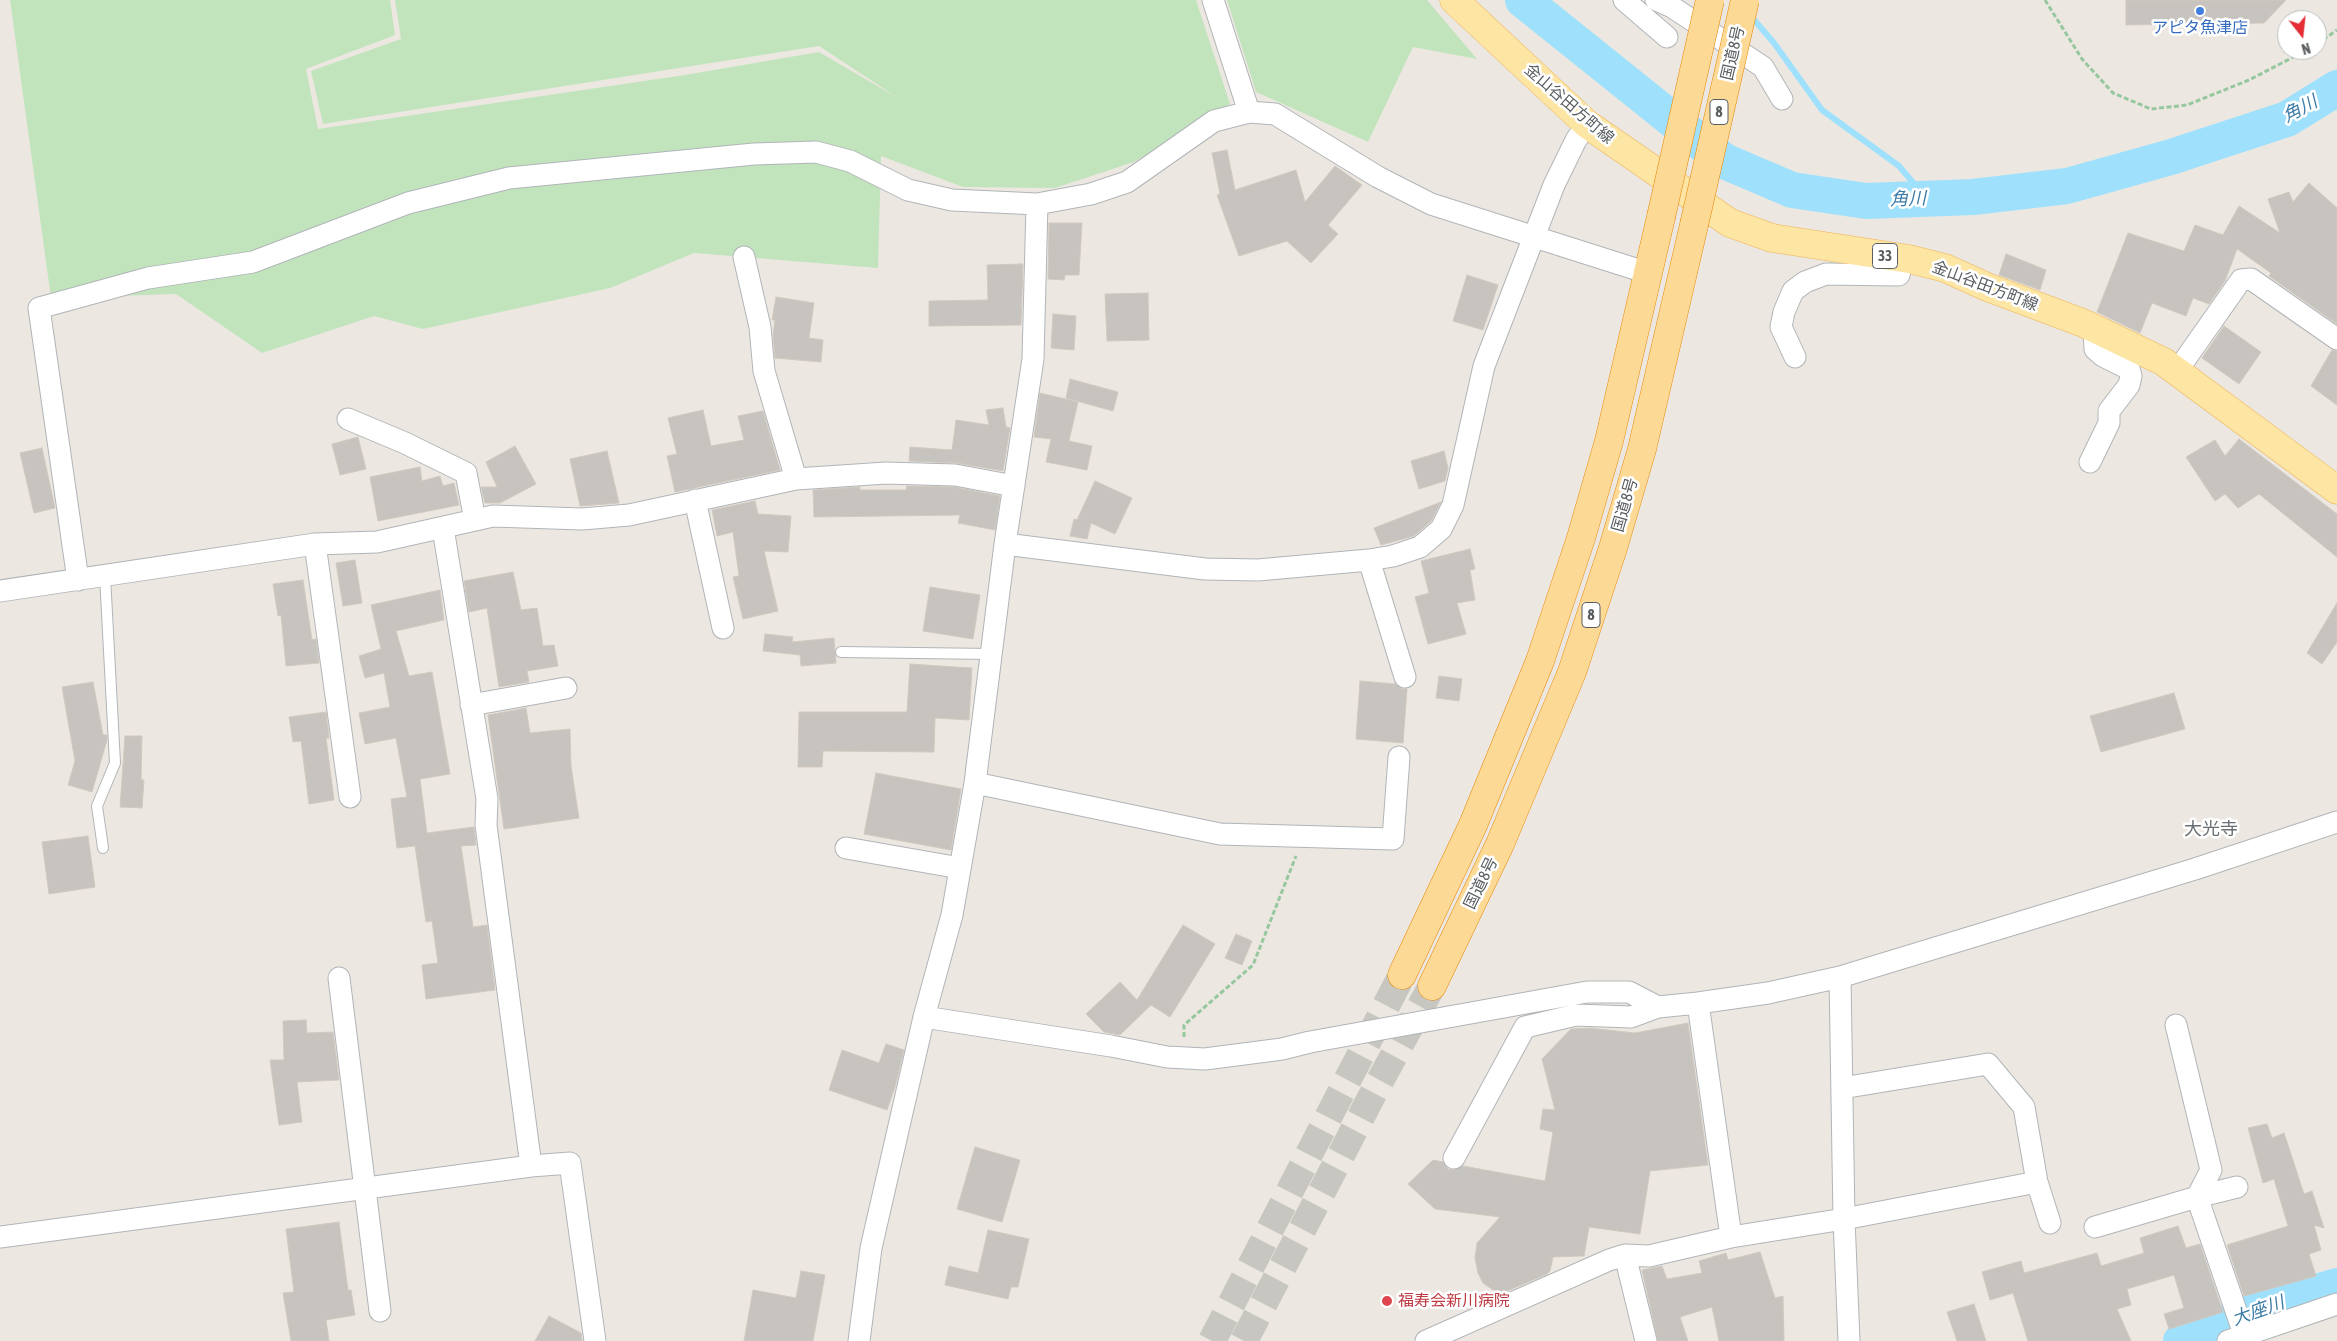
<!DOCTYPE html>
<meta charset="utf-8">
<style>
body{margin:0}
#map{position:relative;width:2337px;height:1341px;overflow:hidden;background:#ece8e1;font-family:"Asap Condensed",sans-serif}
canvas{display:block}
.north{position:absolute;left:2277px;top:10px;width:50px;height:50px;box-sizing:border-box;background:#fff;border:1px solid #bdbfc0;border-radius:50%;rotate:164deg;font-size:14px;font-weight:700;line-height:20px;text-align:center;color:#595e61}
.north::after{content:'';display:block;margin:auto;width:18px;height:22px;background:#e62d35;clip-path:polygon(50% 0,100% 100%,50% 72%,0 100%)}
</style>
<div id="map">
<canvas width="2337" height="1341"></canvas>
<div class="north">N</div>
</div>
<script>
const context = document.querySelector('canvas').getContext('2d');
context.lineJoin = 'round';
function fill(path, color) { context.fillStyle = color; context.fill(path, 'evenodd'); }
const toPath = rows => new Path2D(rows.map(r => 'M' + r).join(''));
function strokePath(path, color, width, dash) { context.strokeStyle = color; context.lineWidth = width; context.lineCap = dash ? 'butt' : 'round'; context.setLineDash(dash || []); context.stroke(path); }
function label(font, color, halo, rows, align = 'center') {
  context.font = font + ' "Asap Condensed","Noto Sans JP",sans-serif'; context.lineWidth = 5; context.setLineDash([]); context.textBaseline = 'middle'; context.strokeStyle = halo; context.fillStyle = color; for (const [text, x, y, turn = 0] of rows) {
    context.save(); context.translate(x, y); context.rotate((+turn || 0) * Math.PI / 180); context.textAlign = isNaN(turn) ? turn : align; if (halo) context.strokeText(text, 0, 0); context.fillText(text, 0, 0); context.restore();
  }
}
fill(toPath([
 [10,0,390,0,395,35,306,69,318,129,685,75,819,52,898,98,819,46,323,124,311,71,401,39,395,0,1196,0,1230,104,1134,162,1055,188,963,187,881,156,878,268,694,253,610,288,423,329,374,316,262,353,176,294,51,298],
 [1227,0,1427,0,1477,59,1413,47,1368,142,1256,92]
]), '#c2e4bd');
strokePath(toPath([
 [1749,14,1774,43,1822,110,1899,166,1927,199]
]), '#9fe0fd', 6);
strokePath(toPath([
 [1523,0,1724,161,1792,190,1866,201,1973,197,2067,186,2171,157,2287,119,2337,88],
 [2181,1341,2270,1305,2337,1286]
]), '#9fe0fd', 36);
const building = toPath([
 [2126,0,2286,0,2264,23,2126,25,2126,0],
 [1227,150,1235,190,1296,170,1305,202,1335,166,1362,185,1328,225,1338,234,1311,263,1287,241,1239,256,1217,195,1220,194,1212,153,1227,150],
 [2309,183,2337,208,2337,324,2269,276,2271,273,2237,249,2225,281,2209,304,2193,298,2186,316,2152,303,2140,333,2097,312,2128,233,2184,251,2195,225,2223,235,2239,206,2280,233,2268,199,2289,192,2293,202,2309,183],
 [1049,223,1082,223,1079,275,1065,275,1064,280,1048,279,1049,223],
 [2006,254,2046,270,2040,290,1999,275,2006,254],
 [1020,264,1023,264,1021,325,929,326,929,301,988,300,987,265,1020,264],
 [1467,275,1498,285,1483,330,1453,321,1467,275],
 [1148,293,1149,340,1107,341,1105,294,1148,293],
 [776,297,814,303,809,338,823,340,821,362,775,358,773,334,775,320,772,320,776,297],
 [1053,314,1076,316,1074,350,1051,348,1053,314],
 [2224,326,2261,352,2239,384,2202,358,2224,326],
 [2332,350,2337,351,2337,405,2311,386,2332,350],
 [1070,379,1118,392,1113,411,1066,398,1070,379],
 [1040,393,1078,402,1069,441,1092,446,1087,470,1046,462,1051,439,1034,437,1040,393],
 [1003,408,1006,427,1010,428,1003,471,957,463,909,461,910,447,952,450,956,420,989,425,986,410,1003,408],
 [703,410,711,446,744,440,738,416,763,411,780,470,675,492,667,456,677,454,668,418,703,410],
 [358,437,366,469,340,475,332,444,358,437],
 [2239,439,2337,514,2337,557,2259,494,2238,508,2225,494,2215,501,2186,457,2215,440,2225,456,2239,439],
 [515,446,536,484,500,503,485,503,481,487,497,487,486,462,515,446],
 [42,448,55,508,34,513,20,453,42,448],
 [607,451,619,503,580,506,570,459,607,451],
 [1444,451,1448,468,1445,481,1419,489,1411,461,1444,451],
 [420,467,422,481,440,476,443,486,454,483,459,505,378,521,370,477,420,467],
 [1095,481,1132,498,1115,534,1091,523,1087,539,1070,536,1074,519,1077,520,1095,481],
 [907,486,954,487,1000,496,995,530,958,523,960,515,814,517,813,490,860,487,860,490,906,490,907,486],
 [755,501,758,514,791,516,788,552,764,551,778,611,743,619,733,577,739,576,733,532,717,536,712,510,755,501],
 [1441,502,1431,521,1414,536,1381,545,1374,528,1441,502],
 [1470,549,1475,569,1470,570,1475,600,1457,603,1466,634,1428,644,1415,597,1429,593,1421,561,1470,549],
 [355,560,362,603,343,606,336,563,355,560],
 [513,572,521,610,537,608,543,646,554,645,558,666,527,671,529,682,499,687,487,608,469,612,464,581,513,572],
 [303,580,312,640,316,639,319,663,286,666,281,615,278,616,273,584,303,580],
 [930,587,980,595,973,639,923,631,930,587],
 [440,590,444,620,396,631,409,676,432,672,450,774,420,779,427,833,474,827,476,845,461,846,473,927,487,925,495,990,426,999,422,965,438,963,432,921,426,922,415,846,397,848,391,799,407,797,396,738,365,744,359,713,390,707,384,673,365,678,359,656,381,649,371,605,440,590],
 [2337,603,2337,642,2322,664,2307,653,2337,603],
 [765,634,793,637,792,642,834,638,836,663,801,666,800,655,763,651,765,634],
 [910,664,972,668,969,720,935,718,934,752,823,751,822,767,798,767,799,712,907,712,910,664],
 [1439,676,1462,679,1459,701,1436,698,1439,676],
 [1360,681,1395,684,1402,689,1407,689,1403,743,1356,739,1360,681],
 [93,682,103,735,107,735,107,740,92,792,68,785,75,761,62,687,93,682],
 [2174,693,2185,729,2101,752,2090,716,2174,693],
 [526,708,530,733,570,729,571,766,579,818,504,829,488,715,526,708],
 [326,712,329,738,326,738,334,800,309,804,301,741,293,742,289,717,326,712],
 [125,736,142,736,141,780,144,780,142,808,120,807,125,736],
 [876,773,961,789,951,850,864,834,876,773],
 [88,836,95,887,49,894,42,842,88,836],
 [1183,925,1215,944,1170,1017,1151,1005,1120,1035,1104,1032,1086,1014,1120,982,1137,1000,1183,925],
 [1236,934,1252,941,1242,965,1225,958,1236,934],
 [306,1020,307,1033,333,1032,339,1080,297,1082,302,1122,279,1125,270,1060,284,1060,283,1021,306,1020],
 [1688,1023,1708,1165,1650,1171,1640,1234,1589,1227,1584,1256,1553,1257,1550,1271,1547,1274,1505,1292,1496,1292,1483,1283,1478,1273,1475,1258,1477,1243,1500,1217,1435,1209,1408,1184,1433,1160,1443,1162,1448,1169,1454,1170,1463,1166,1545,1181,1553,1132,1540,1129,1543,1109,1555,1110,1542,1059,1571,1029,1590,1028,1635,1033,1688,1023],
 [886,1044,904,1050,895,1087,887,1110,829,1090,842,1050,879,1063,886,1044],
 [2267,1124,2272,1138,2284,1133,2304,1194,2312,1191,2324,1228,2314,1225,2321,1250,2309,1254,2316,1276,2244,1296,2227,1245,2288,1226,2274,1179,2263,1183,2248,1128,2267,1124],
 [975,1147,1020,1160,1002,1222,957,1209,975,1147],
 [339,1222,348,1290,351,1290,355,1315,326,1320,329,1341,291,1341,283,1293,294,1292,286,1229,339,1222],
 [2178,1226,2186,1248,2200,1244,2223,1312,2169,1329,2164,1314,2184,1308,2174,1275,2127,1289,2131,1305,2117,1309,2131,1341,2028,1341,2013,1293,1990,1300,1982,1272,2021,1261,2024,1273,2097,1253,2101,1266,2144,1253,2140,1238,2178,1226],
 [988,1230,1029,1239,1018,1287,1011,1287,1008,1299,945,1285,949,1266,978,1273,988,1230],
 [1760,1252,1775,1298,1783,1296,1784,1341,1719,1341,1712,1307,1680,1317,1688,1341,1658,1341,1642,1270,1662,1266,1667,1279,1702,1273,1699,1261,1726,1253,1728,1260,1760,1252],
 [801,1271,825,1275,813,1341,744,1341,753,1290,796,1298,801,1271],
 [1974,1304,1986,1341,1957,1341,1947,1312,1974,1304],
 [549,1316,581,1333,582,1341,535,1341,549,1316]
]);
fill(building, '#c7c3be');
strokePath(building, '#d1c9bf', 1);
strokePath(toPath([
 [1212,1341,1402,975],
 [1244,1341,1375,1090,1432,986]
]), '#c7c6c1', 28, [28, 14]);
const service = toPath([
 [841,652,991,654],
 [103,848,97,806,115,763,105,576]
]);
const minor = toPath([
 [1213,0,1249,112],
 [1624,0,1667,37],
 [1656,0,1672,7,1763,67,1782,99],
 [744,257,760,327,764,371,796,479],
 [1795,357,1781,327,1784,312,1793,291,1805,282,1826,274,1899,275,1903,259],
 [2177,371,2241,280,2251,279,2337,339],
 [348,419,405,443,466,473,475,520],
 [2090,462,2109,423,2109,411,2129,385,2131,376,2129,369,2103,356,2095,349,2094,328],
 [695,500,723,628],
 [443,528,487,799,486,825,531,1166],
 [315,544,350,797],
 [1005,544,1205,569,1258,570,1369,560,1393,556,1420,547,1441,529,1453,505,1484,366,1554,185,1576,140,1587,124],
 [1369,560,1405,677],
 [78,580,39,308,148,278,253,262,408,203,509,178,754,154,816,152,850,161,908,190,952,200,1037,204,1091,194,1127,182,1214,121,1249,112,1275,114,1378,177,1431,204,1648,273],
 [0,591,315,544,377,542,493,516,582,519,629,515,796,479,886,473,955,475,1014,486],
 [471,705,566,688],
 [975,783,1220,834,1393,839,1399,757],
 [846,848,960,868],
 [1840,977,1844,1219,1849,1341],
 [339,978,380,1311],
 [924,1017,1111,1046,1167,1057,1205,1059,1282,1049,1310,1042,1587,992,1629,992,1658,1007,1698,1003,1768,993,1840,977,2195,869,2337,822],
 [1454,1158,1525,1027,1576,1015,1631,1017,1658,1007],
 [2037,1182,2050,1223],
 [2237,1187,2197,1197,2244,1334],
 [2095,1227,2197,1197,2211,1170,2176,1025],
 [0,1237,531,1166,570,1163,595,1341],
 [1731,1237,1844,1219,2037,1182,2024,1107,1988,1064,1842,1088],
 [1625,1255,1646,1341],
 [859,1341,871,1248,924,1017,952,915,975,783,1005,544,1033,359,1037,204],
 [1426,1341,1609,1260,1625,1255,1649,1256,1731,1237,1698,1003],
 [2228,1341,2337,1304]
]);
const primary = toPath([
 [1454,0,1587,124,1730,223,1772,238,1909,259,1945,268,1987,287,2083,323,2164,362,2337,490]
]);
const trunk = toPath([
 [1402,975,1473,825,1540,661,1581,538,1609,441,1661,217],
 [1432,986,1500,844,1572,672,1613,548,1642,449,1694,225]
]);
strokePath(service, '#b1b5b8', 12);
strokePath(minor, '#b1b5b8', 23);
strokePath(primary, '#eeb257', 29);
strokePath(trunk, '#e98604', 29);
strokePath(toPath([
 [2045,0,2082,59,2113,93,2151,109,2187,105,2249,80,2307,50],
 [2317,44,2337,30],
 [1184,1037,1184,1025,1253,965,1296,856]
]), '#97c79f', 3, [5, 2.5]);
strokePath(service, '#fff', 10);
strokePath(minor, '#fff', 21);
strokePath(primary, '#fde5a4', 28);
strokePath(trunk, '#fcda96', 28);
const trunkBridge = toPath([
 [1661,217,1710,0],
 [1694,225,1745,0]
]);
strokePath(trunkBridge, '#e98604', 29, []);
strokePath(trunkBridge, '#fcda96', 28);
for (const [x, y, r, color] of [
 [2200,11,5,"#3f7fe0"],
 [1387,1301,6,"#e0444e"]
]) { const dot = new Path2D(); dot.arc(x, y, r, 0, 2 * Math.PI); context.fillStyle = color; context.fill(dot); strokePath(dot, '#fff', 2); }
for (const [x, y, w] of [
 [1719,112,18],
 [1885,256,25],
 [1591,615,18]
]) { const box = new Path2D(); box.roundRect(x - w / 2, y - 12.5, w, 25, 4); context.fillStyle = '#fff'; context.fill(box); strokePath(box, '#595e61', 1); }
label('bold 15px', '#595e61', null, [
 ["8",1719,112],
 ["33",1885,256],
 ["8",1591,615]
]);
label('16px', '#366cbe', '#fff', [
 ["アピタ魚津店",2200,28]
]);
label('16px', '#595e61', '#fff', [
 ["国道8号",1733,53,-77],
 ["金山谷田方町線",1569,104,41],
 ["金山谷田方町線",1985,286,21],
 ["国道8号",1625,505,-74],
 ["国道8号",1481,883,-64]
]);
label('16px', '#be3a42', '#fff', [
 ["福寿会新川病院",1398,1301]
], 'left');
label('italic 18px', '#3c7ca6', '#fff', [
 ["角川",2300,109,-28],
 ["角川",1908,199,-2],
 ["大座川",2258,1311,-20]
]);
label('18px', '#6a7073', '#fff', [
 ["大光寺",2211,829]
]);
</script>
